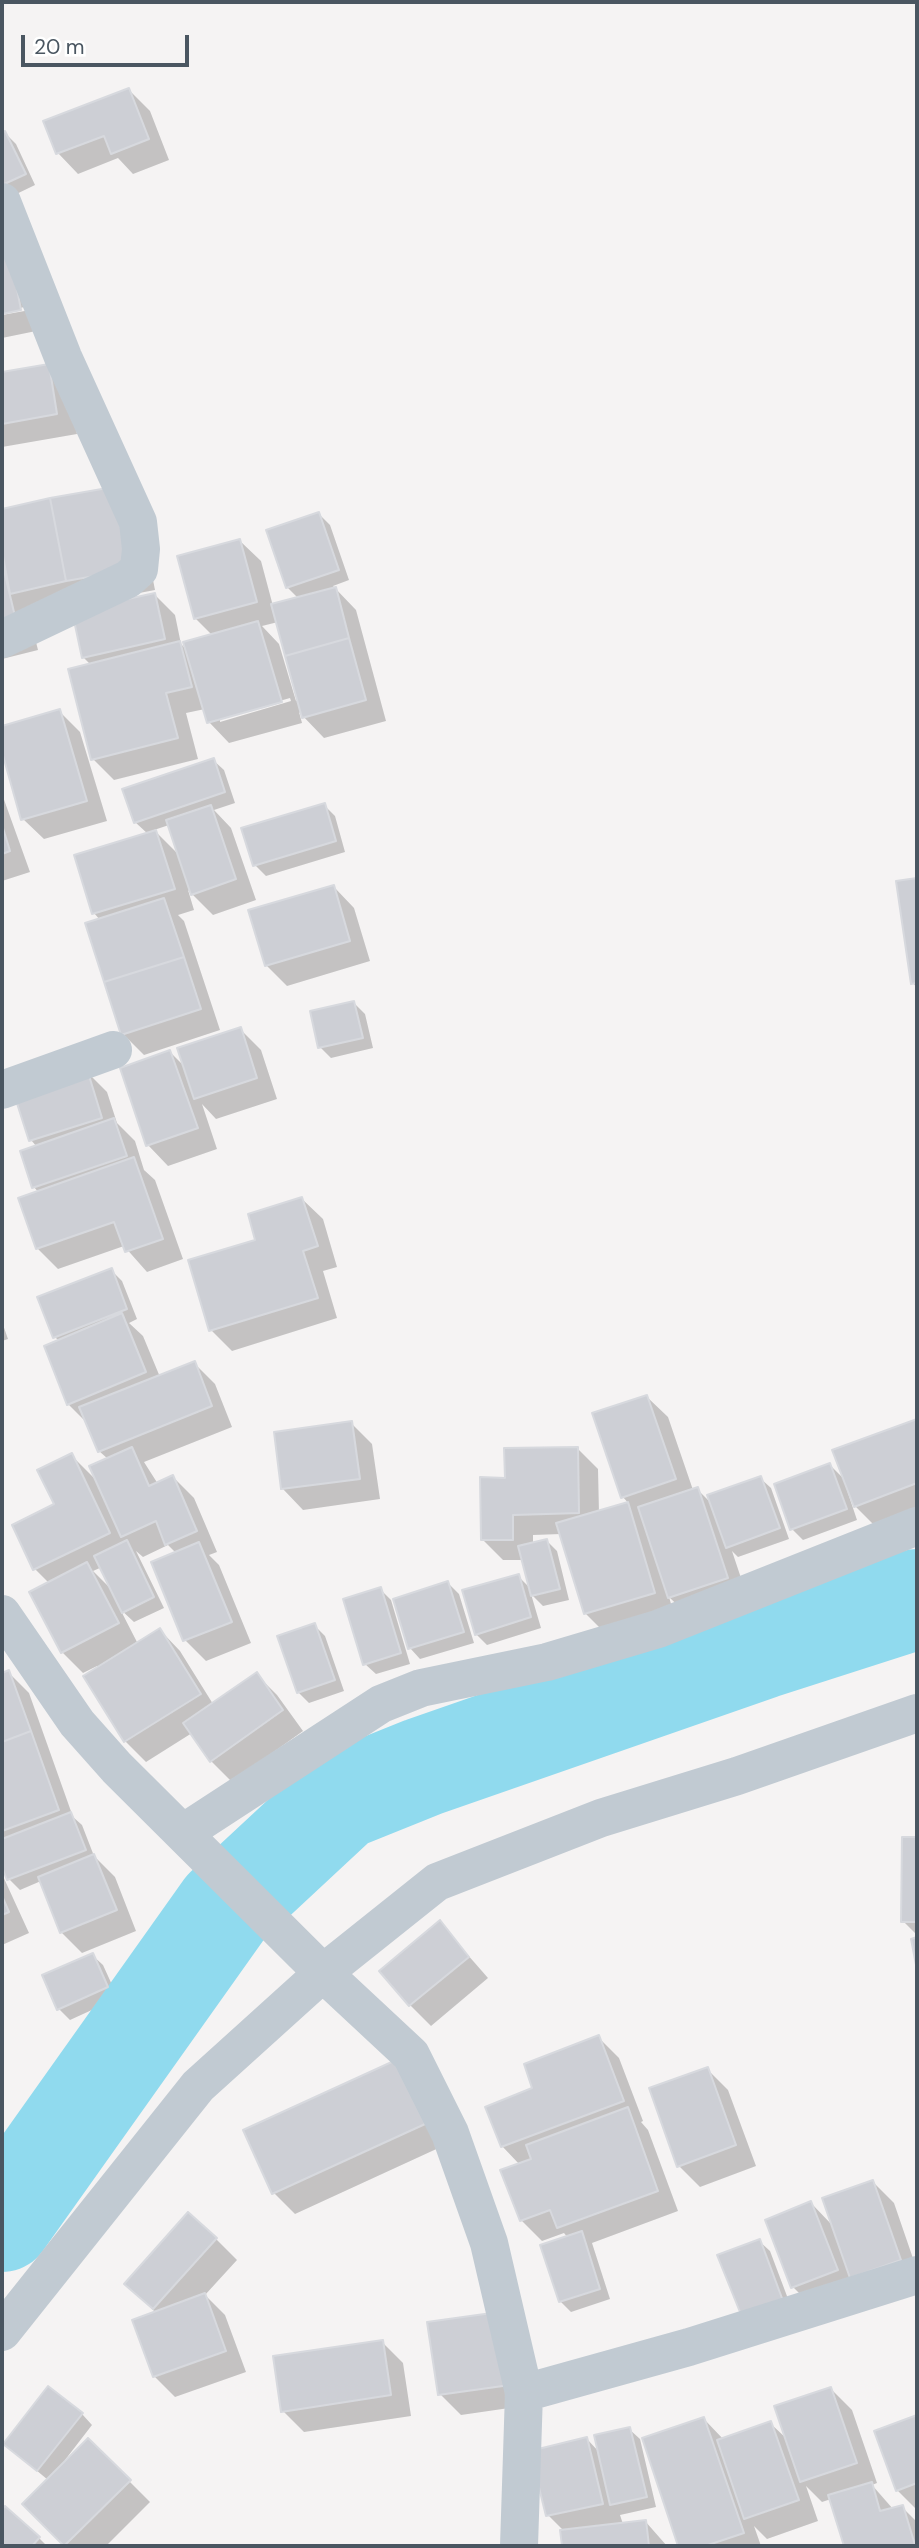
<!DOCTYPE html>
<style>
body{margin:0}
#map{position:relative;width:919px;height:2548px;overflow:hidden;background:#f5f3f3;font-family:"DM Sans",sans-serif}
canvas{display:block}
.frame{position:absolute;inset:0;border:4px solid #4a5661;pointer-events:none}
.scale{position:absolute;left:21px;top:35px;width:168px;height:32px;box-sizing:border-box;border:4px solid #4a5661;border-top:0;padding-left:9px;font-size:21px;line-height:24px;white-space:nowrap;color:#4a5661;-webkit-text-stroke:5px #fff;paint-order:stroke}
</style>
<div id="map">
<canvas width="919" height="2548"></canvas>
<div class="frame"></div>
<div class="scale">20 m</div>
</div>
<script>
const context = document.querySelector('canvas').getContext('2d');
context.lineJoin = 'round';
function fill(path, color) { context.fillStyle = color; context.fill(path, 'evenodd'); }
const toPath = rows => new Path2D(rows.map(r => 'M' + r).join(''));
function strokePath(path, color, width, dash) { context.strokeStyle = color; context.lineWidth = width; context.lineCap = dash ? 'butt' : 'round'; context.setLineDash(dash || []); context.stroke(path); }
fill(toPath([
 [129,90,150,111,169,160,133,174,118,158,78,174,58,153],
 [5,133,16,144,35,185,2,201,2,135],
 [2,232,41,330,2,338,2,315,30,310,29,306,2,312],
 [48,366,69,387,77,434,2,447,2,374],
 [118,488,139,509,155,590,29,614,38,650,2,659,2,511],
 [319,514,330,525,349,580,333,586,356,610,386,721,324,738,299,712,302,723,229,743,209,722,205,709,186,713,198,759,114,780,93,759,91,665,84,658,154,594,175,615,181,644,188,651,213,636,195,618,240,541,261,561,273,606,299,599,287,587],
 [278,622,299,700,296,701,279,644,262,626],
 [290,698,291,701,220,722,220,718],
 [59,711,80,732,107,821,44,839,23,819,2,745,2,727],
 [213,760,224,770,235,803,214,810,231,828,256,900,213,915,188,890,194,910,178,915,184,921,220,1030,144,1055,123,1034,100,920,94,913,148,834,135,822],
 [169,825,179,855,154,830],
 [2,794,30,872,2,881],
 [324,805,335,816,345,852,266,876,255,865],
 [917,880,917,988,913,983,898,882],
 [334,887,354,908,370,961,287,986,266,965],
 [354,1003,365,1014,373,1048,331,1058,320,1047],
 [240,1029,261,1050,277,1099,216,1119,202,1104,217,1149,168,1166,148,1145,170,1052,186,1068],
 [86,1071,107,1092,117,1123,135,1141,144,1170,155,1180,183,1259,147,1272,124,1246,58,1269,37,1248,39,1193,34,1187,22,1152,37,1147,31,1140],
 [302,1199,323,1219,337,1267,323,1271,337,1318,232,1351,211,1330,257,1241],
 [111,1270,122,1281,137,1319,129,1323,143,1336,160,1377,194,1363,215,1384,232,1427,144,1462,158,1484,173,1477,194,1498,217,1552,209,1555,219,1565,251,1643,206,1661,185,1640,153,1563,176,1553,168,1545,143,1557,136,1551,164,1608,134,1622,120,1609,138,1644,160,1630,180,1651,213,1704,256,1674,277,1695,303,1731,232,1782,211,1761,192,1733,146,1762,125,1741,97,1666,83,1673,62,1652,31,1593,49,1583,35,1569,71,1455,98,1482,108,1459,99,1451,88,1424,68,1404,59,1341,55,1337],
 [102,1567,112,1590,93,1571],
 [2,1322,8,1339,2,1341],
 [647,1397,668,1417,693,1490,697,1489,711,1503,760,1478,771,1488,789,1539,738,1557,732,1551,748,1599,691,1618,669,1597,674,1614,606,1634,585,1613,561,1534,533,1535,533,1544,547,1541,557,1551,569,1600,543,1606,531,1594,541,1628,487,1645,476,1634,518,1576,530,1588,524,1560,503,1560,482,1539,507,1480,577,1448,598,1469,599,1513,629,1504,623,1497],
 [917,1421,917,1511,876,1527,855,1506,834,1451],
 [351,1423,372,1444,380,1499,303,1510,283,1489],
 [830,1465,843,1478,857,1520,803,1540,792,1529],
 [448,1583,459,1594,474,1643,420,1659,410,1648],
 [380,1589,391,1600,410,1664,376,1674,365,1664],
 [314,1625,325,1636,344,1691,309,1703,298,1692],
 [8,1672,29,1693,73,1817,82,1825,94,1856,115,1877,136,1931,82,1953,61,1932,41,1881,20,1890,9,1879,2,1862,2,1675],
 [904,1838,917,1839,917,1935,903,1921],
 [2,1874,29,1933,2,1945],
 [439,1922,488,1978,431,2026,410,2005],
 [92,1955,103,1965,118,1998,70,2020,59,2009],
 [598,2037,619,2058,643,2121,641,2122,648,2130,678,2211,592,2243,610,2299,571,2312,560,2301,568,2238,564,2233,542,2241,521,2220,520,2165,502,2146,535,2089],
 [407,2057,456,2140,295,2214,274,2193],
 [707,2069,728,2090,756,2166,700,2187,679,2166],
 [873,2182,894,2203,917,2270,814,2308,793,2287,811,2203,833,2226],
 [216,2239,237,2260,205,2295,225,2315,246,2372,175,2397,154,2376,156,2313,126,2283],
 [759,2241,770,2251,793,2312,719,2256],
 [429,2323,530,2405,461,2415,440,2394],
 [382,2342,403,2363,411,2416,304,2432,283,2411],
 [831,2389,852,2410,877,2483,872,2485,893,2509,902,2507,917,2522,917,2546,846,2546,831,2499,822,2502,806,2486,818,2521,767,2539,754,2526,761,2546,680,2546,644,2439,704,2419,724,2440,770,2423,788,2440],
 [82,2414,92,2425,65,2460,66,2462,88,2440,150,2502,106,2546,66,2546,24,2504,48,2480,5,2444],
 [917,2417,917,2510,897,2490,876,2432],
 [629,2429,640,2439,656,2507,620,2515,623,2524,645,2521,667,2546,564,2546,562,2529,548,2515,587,2439,599,2452],
 [5,2509,39,2538,47,2546,2,2546,2,2513]
]), '#0003');
strokePath(toPath([
 [2,2222,225,1908,341,1800,423,1767,762,1649,917,1599]
]), '#90daee', 100);
const building = toPath([
 [129,88,149,139,111,154,104,136,56,154,43,121,129,88],
 [5,131,26,174,2,185,2,133,5,131],
 [2,230,6,230,21,310,2,314,2,230],
 [49,364,57,414,2,424,2,372,49,364],
 [119,486,135,569,66,581,50,498,119,486],
 [50,498,66,581,10,594,2,551,2,509,50,498],
 [319,512,339,570,286,588,266,530,319,512],
 [240,539,257,602,194,619,177,556,240,539],
 [2,562,18,629,2,633,2,562],
 [336,587,349,638,285,656,271,604,336,587],
 [155,593,165,639,82,658,72,611,155,593],
 [258,621,282,702,207,723,183,642,258,621],
 [349,638,366,700,302,718,285,656,349,638],
 [180,641,192,687,166,693,178,738,91,760,68,669,180,641],
 [60,709,87,801,21,820,2,752,2,726,60,709],
 [214,758,225,792,134,823,122,789,214,758],
 [325,803,336,841,253,866,241,828,325,803],
 [211,805,236,879,191,895,166,820,211,805],
 [2,825,10,851,2,854,2,825],
 [156,830,175,889,92,914,74,855,156,830],
 [917,878,917,983,911,984,896,881,917,878],
 [334,885,350,941,265,966,248,910,334,885],
 [164,898,184,957,104,982,85,923,164,898],
 [184,957,201,1009,121,1035,104,982,184,957],
 [354,1001,363,1038,318,1048,310,1011,354,1001],
 [241,1027,257,1078,194,1099,177,1048,241,1027],
 [170,1050,198,1128,146,1146,120,1068,170,1050],
 [87,1069,102,1118,29,1141,14,1094,87,1069],
 [114,1118,127,1156,32,1188,20,1151,114,1118],
 [134,1157,163,1239,125,1252,114,1222,36,1249,18,1198,134,1157],
 [302,1197,318,1246,303,1251,318,1298,209,1331,188,1260,255,1240,248,1214,302,1197],
 [112,1268,127,1309,53,1338,37,1297,112,1268],
 [122,1313,146,1372,67,1405,44,1346,122,1313],
 [195,1361,212,1406,98,1452,79,1407,195,1361],
 [647,1395,676,1479,621,1498,592,1413,647,1395],
 [917,1419,917,1483,854,1507,832,1450,917,1419],
 [352,1421,360,1479,281,1489,274,1432,352,1421],
 [132,1447,149,1486,173,1475,197,1531,165,1545,156,1521,121,1537,89,1466,132,1447],
 [578,1447,579,1513,513,1515,513,1540,481,1540,480,1477,505,1478,504,1448,578,1447],
 [72,1453,110,1533,33,1570,12,1525,54,1504,37,1470,72,1453],
 [830,1463,847,1509,790,1530,774,1484,830,1463],
 [761,1476,780,1528,726,1548,707,1495,761,1476],
 [698,1487,728,1578,668,1598,638,1507,698,1487],
 [628,1502,655,1593,584,1614,556,1523,628,1502],
 [547,1539,560,1589,531,1596,518,1546,547,1539],
 [127,1540,154,1597,122,1613,94,1556,127,1540],
 [199,1542,232,1622,183,1641,151,1562,199,1542],
 [87,1562,119,1623,61,1653,29,1592,87,1562],
 [519,1574,531,1617,475,1635,462,1590,519,1574],
 [448,1581,464,1632,408,1649,393,1599,448,1581],
 [381,1587,401,1653,363,1665,343,1599,381,1587],
 [315,1623,335,1680,297,1693,277,1636,315,1623],
 [160,1628,201,1694,124,1742,83,1676,160,1628],
 [9,1670,31,1731,2,1742,2,1673,9,1670],
 [257,1672,283,1710,210,1762,183,1723,257,1672],
 [31,1731,59,1810,2,1831,2,1742,31,1731],
 [71,1812,86,1850,7,1880,2,1867,2,1839,71,1812],
 [902,1837,917,1837,917,1922,901,1922,902,1837],
 [94,1854,117,1910,60,1933,38,1877,94,1854],
 [2,1896,9,1912,2,1915,2,1896],
 [440,1920,469,1957,409,2006,379,1971,440,1920],
 [917,1937,917,1970,911,1939,917,1937],
 [93,1953,108,1987,57,2010,42,1975,93,1953],
 [599,2035,624,2101,501,2147,485,2107,532,2088,524,2064,599,2035],
 [407,2055,436,2119,272,2194,243,2130,407,2055],
 [708,2067,736,2145,677,2167,649,2088,708,2067],
 [628,2107,658,2191,557,2228,550,2210,520,2221,500,2170,531,2159,526,2145,628,2107],
 [873,2180,901,2260,850,2278,822,2198,873,2180],
 [811,2201,838,2270,791,2288,765,2220,811,2201],
 [188,2212,217,2238,153,2309,124,2284,188,2212],
 [582,2231,600,2289,559,2302,540,2245,582,2231],
 [760,2239,783,2301,742,2317,717,2255,760,2239],
 [205,2293,226,2351,153,2377,132,2320,205,2293],
 [499,2312,510,2385,438,2395,427,2322,499,2312],
 [383,2340,391,2395,281,2412,273,2356,383,2340],
 [48,2386,83,2413,37,2471,3,2444,48,2386],
 [831,2387,857,2463,800,2482,774,2406,831,2387],
 [917,2415,917,2483,896,2491,874,2431,917,2415],
 [704,2417,744,2533,705,2546,678,2546,642,2438,704,2417],
 [771,2421,799,2500,744,2519,717,2440,771,2421],
 [630,2427,647,2497,610,2505,594,2435,630,2427],
 [587,2437,603,2504,546,2516,530,2451,587,2437],
 [88,2438,131,2480,64,2546,22,2504,88,2438],
 [872,2482,880,2511,903,2505,915,2545,844,2546,828,2495,872,2482],
 [5,2506,40,2537,32,2546,2,2546,2,2510,5,2506],
 [646,2520,649,2546,562,2546,560,2530,646,2520]
]);
fill(building, '#cdcfd5');
strokePath(building, '#d7d9de', 2);
strokePath(toPath([
 [2,202,63,357,138,522,141,549,139,569,128,579,2,639],
 [2,1090,113,1050],
 [2,1614,77,1723,117,1768,323,1973,411,2055,450,2133,489,2243,524,2393,519,2546],
 [183,1833,381,1704,421,1688,547,1662,658,1629,917,1526],
 [2,2332,198,2086,323,1973,437,1882,601,1818,737,1776,917,1713],
 [524,2393,689,2347,917,2275]
]), '#c1cad2', 38);
</script>
